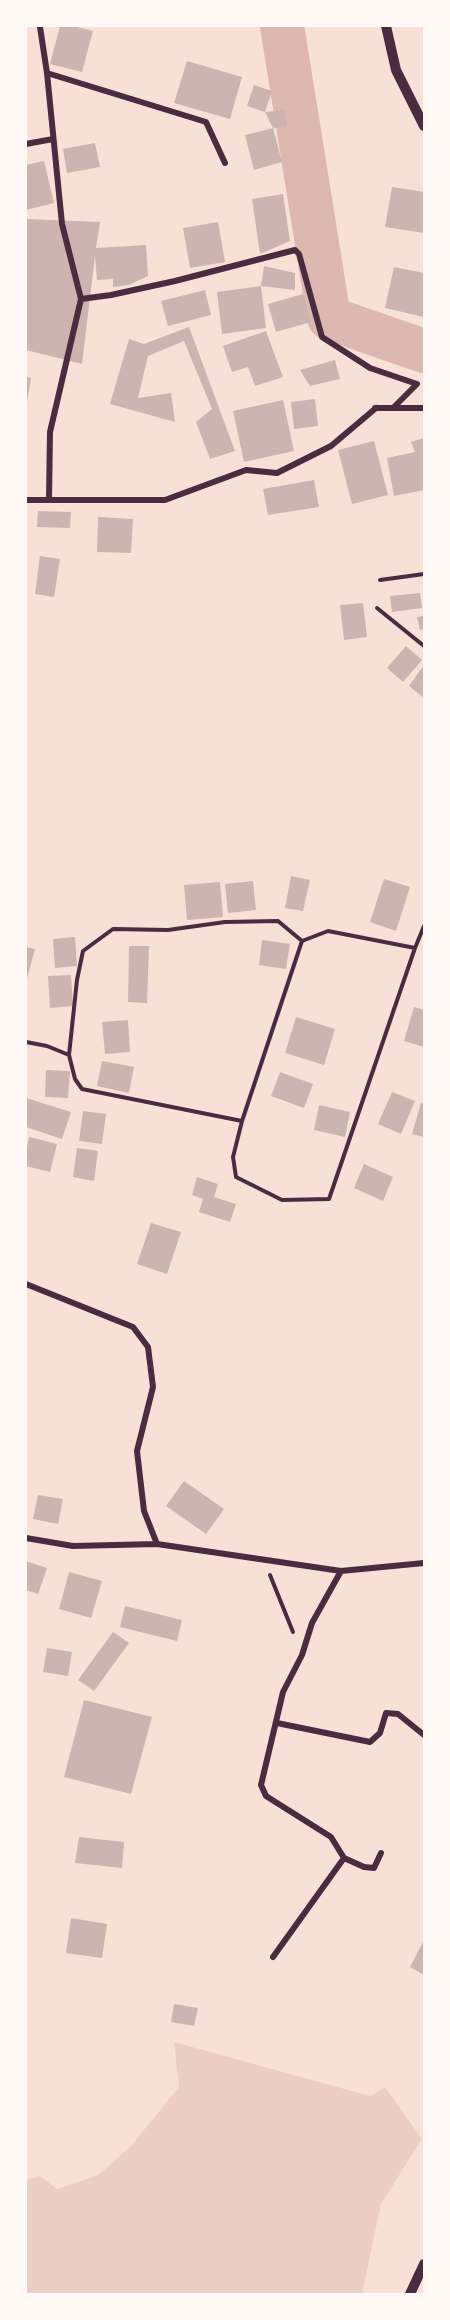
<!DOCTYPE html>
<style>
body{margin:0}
#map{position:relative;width:450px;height:2320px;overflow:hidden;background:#f7e1d7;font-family:"PT Sans Narrow",sans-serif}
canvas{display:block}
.frame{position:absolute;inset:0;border:27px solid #fffaf5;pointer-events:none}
</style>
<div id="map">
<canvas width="450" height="2320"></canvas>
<div class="frame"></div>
</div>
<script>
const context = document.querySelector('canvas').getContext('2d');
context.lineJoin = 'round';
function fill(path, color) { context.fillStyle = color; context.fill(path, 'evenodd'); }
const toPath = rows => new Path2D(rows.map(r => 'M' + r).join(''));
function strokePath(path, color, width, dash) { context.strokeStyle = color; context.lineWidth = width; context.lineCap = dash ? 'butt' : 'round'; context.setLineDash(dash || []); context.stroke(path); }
fill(toPath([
 [174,2042,370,2096,385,2087,422,2139,381,2204,362,2294,26,2294,26,2180,40,2176,57,2189,98,2175,130,2147,179,2087]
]), '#ebcfc5');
strokePath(toPath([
 [282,26,329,318,424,351]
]), '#dcb8b0', 44);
fill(toPath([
 [60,26,73,26,93,31,82,72,50,64],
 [187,61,242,77,230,119,174,103],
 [254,85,272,91,265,112,285,110,287,127,273,128,282,162,254,170,245,135,273,128,265,112,247,106],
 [95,143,100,167,67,173,63,149],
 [44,161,54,203,26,210,26,165],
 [392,187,424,192,424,233,385,227],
 [283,194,290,241,260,254,252,199],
 [26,219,100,222,96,248,146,245,148,276,129,285,113,287,113,279,97,280,95,256,82,364,26,350],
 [218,222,225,262,190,268,183,228],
 [264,266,295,273,295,290,261,286],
 [394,267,424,273,424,317,385,308],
 [261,286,266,328,222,334,217,292],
 [205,290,211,315,168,326,161,301],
 [303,294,311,322,276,332,268,304],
 [189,327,235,451,210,459,196,422,212,409,184,341,148,356,138,398,171,393,175,422,110,404,129,339,144,344],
 [266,331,283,377,255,386,248,367,232,372,223,346],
 [335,360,340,379,310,386,300,370],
 [26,377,31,378,27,402,26,402],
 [315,399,318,426,294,429,291,402],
 [283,400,294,451,244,462,233,411],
 [424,438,424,490,394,496,387,458,415,452,411,442],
 [374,441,388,495,352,504,338,450],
 [314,480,319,507,268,515,263,489],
 [38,511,71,512,70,528,37,527],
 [98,517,133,519,131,553,97,552],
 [40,556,60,559,54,597,35,594],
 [420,593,422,608,392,612,390,596],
 [363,603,367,637,344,640,340,605],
 [424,616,424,629,420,630,417,617],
 [406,646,422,660,403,682,387,668],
 [424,665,424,698,409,686],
 [291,876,310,880,303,911,285,908],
 [384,879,410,887,396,931,370,922],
 [253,881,256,910,228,913,225,884],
 [220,882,223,917,187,920,184,885],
 [75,937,77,966,55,968,53,939],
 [262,940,290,944,286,969,259,965],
 [129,946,149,946,147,1003,128,1002],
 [26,947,35,949,26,982],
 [71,975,73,1006,50,1008,48,976],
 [414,1007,424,1010,424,1047,404,1041],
 [296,1017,335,1029,324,1065,285,1053],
 [128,1020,130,1052,105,1054,102,1022],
 [102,1061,134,1067,129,1093,97,1086],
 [46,1070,70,1071,68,1098,45,1097],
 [280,1072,313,1084,304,1108,271,1096],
 [392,1092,415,1101,401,1134,378,1124],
 [26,1098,71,1112,62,1139,26,1127],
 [421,1103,424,1104,424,1137,412,1134],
 [319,1105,350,1112,345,1137,314,1130],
 [83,1111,106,1114,102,1144,79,1141],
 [29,1137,57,1144,50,1172,26,1166,26,1152],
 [77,1148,98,1151,94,1181,73,1177],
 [364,1164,393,1177,383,1201,354,1188],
 [197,1177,218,1184,214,1197,236,1204,230,1222,199,1212,203,1199,192,1195],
 [151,1223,181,1232,167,1274,137,1264],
 [184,1481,224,1509,206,1534,166,1506],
 [38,1495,63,1499,58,1524,33,1519],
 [26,1561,47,1568,38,1594,26,1590],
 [69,1572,102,1581,91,1618,59,1609],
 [125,1606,182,1620,177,1641,120,1627],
 [113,1632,129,1643,94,1691,78,1680],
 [47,1648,72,1652,68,1676,43,1672],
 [84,1700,152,1717,131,1794,64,1777],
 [79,1837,124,1842,122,1868,75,1863],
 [71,1918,107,1924,102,1958,66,1953],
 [424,1940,424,1975,410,1967],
 [174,2004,198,2008,194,2026,171,2022]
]), '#ccb4b1');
strokePath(toPath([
 [380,580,424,574],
 [377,608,424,646],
 [415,948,328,931,302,941,242,1121,233,1157,236,1177,282,1200,329,1199,415,948,424,926],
 [26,1042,47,1046,69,1055,75,1079,82,1089,242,1121],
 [69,1055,77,980,83,951,113,929,168,930,225,922,278,921,302,941],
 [270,1575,293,1632]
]), '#4a2c40', 4);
strokePath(toPath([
 [40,27,47,73,62,224,81,299,50,432,49,500],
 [47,73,206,122,225,163],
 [26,144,53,139],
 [81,299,111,295,175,281,295,250,299,254,322,337,370,368,417,384,393,408,375,408],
 [393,408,424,408],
 [26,500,165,500,246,470,277,473,331,446,376,408],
 [26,1284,133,1327,148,1347,153,1387,137,1451,144,1511,157,1544],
 [26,1538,73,1546,157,1544,341,1571,424,1563],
 [277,1723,370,1742,380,1733,386,1713,398,1714,424,1735],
 [344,1858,364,1867,374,1868,381,1853],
 [273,1957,344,1858,331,1837,266,1796,261,1785,283,1692,302,1655,312,1623,341,1571]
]), '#4a2c40', 6);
strokePath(toPath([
 [386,26,396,70,424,126],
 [410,2294,424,2264]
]), '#4a2c40', 10);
</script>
